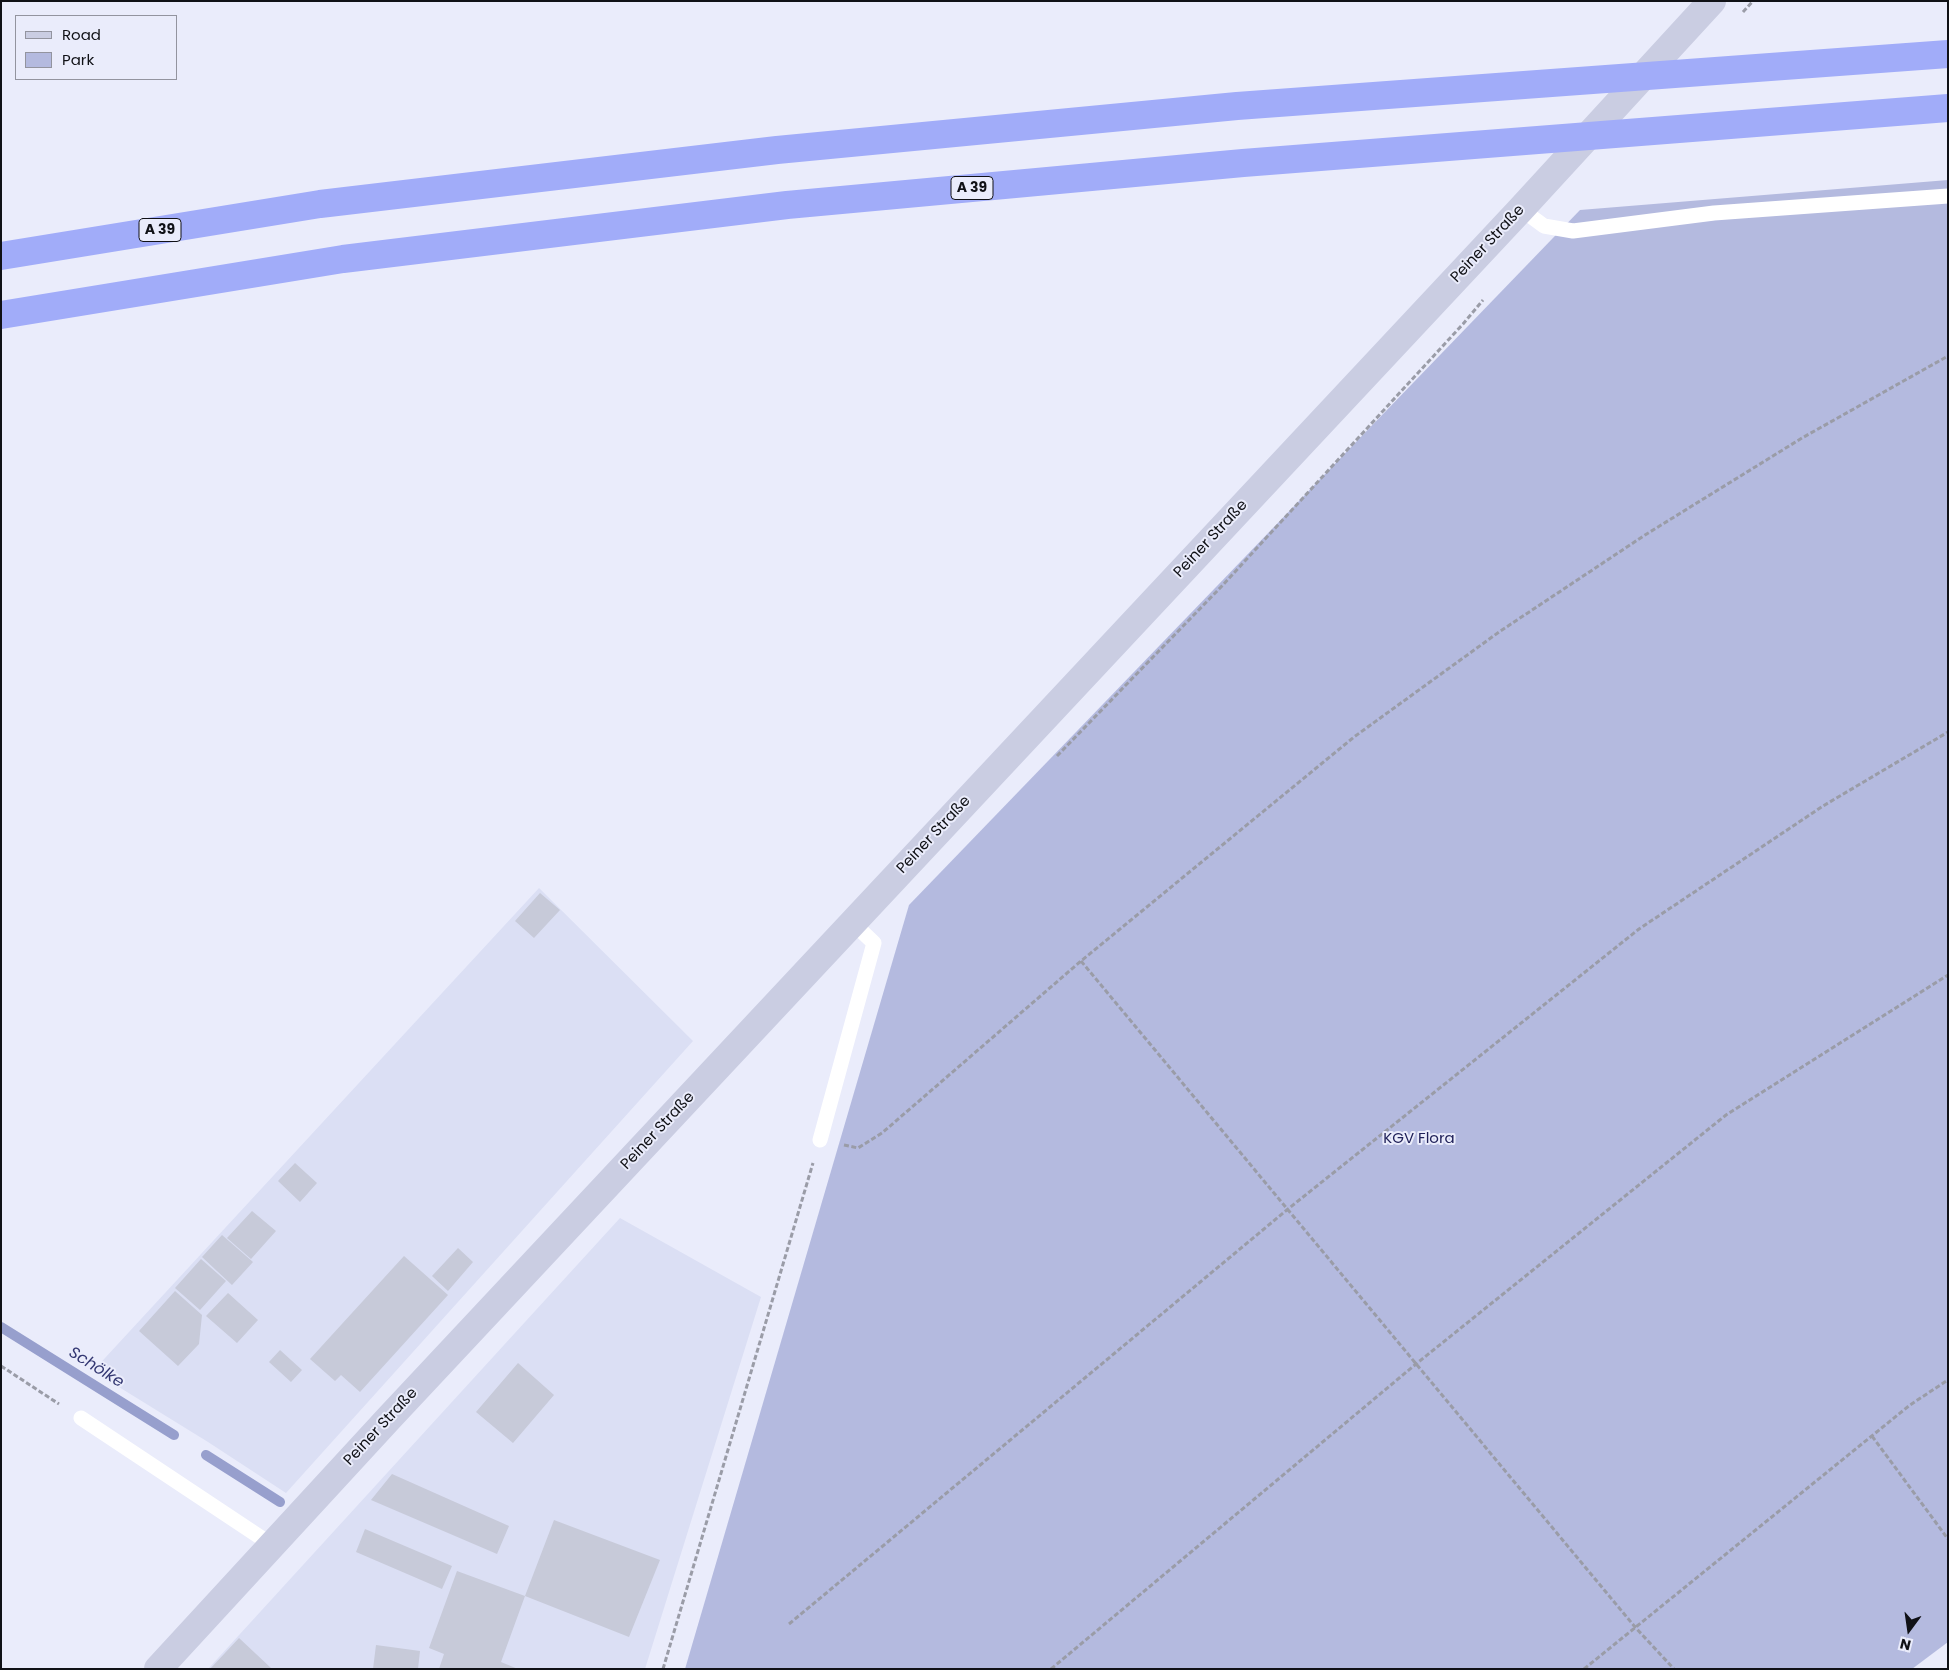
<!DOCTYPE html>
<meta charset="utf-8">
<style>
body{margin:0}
#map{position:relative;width:1949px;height:1670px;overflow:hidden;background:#eaecfb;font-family:Poppins,sans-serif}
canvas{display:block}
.frame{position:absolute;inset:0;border:2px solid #101116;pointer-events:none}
.legend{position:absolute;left:15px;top:15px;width:162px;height:65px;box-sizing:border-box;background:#eaecfb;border:1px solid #93949f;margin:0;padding:6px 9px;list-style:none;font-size:15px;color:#101116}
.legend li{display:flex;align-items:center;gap:10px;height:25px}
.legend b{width:25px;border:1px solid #93949f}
.north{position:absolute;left:1884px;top:1605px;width:50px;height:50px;-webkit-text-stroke:4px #eaecfb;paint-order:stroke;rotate:194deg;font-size:14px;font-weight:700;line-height:20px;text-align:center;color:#101116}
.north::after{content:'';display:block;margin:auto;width:18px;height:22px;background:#101116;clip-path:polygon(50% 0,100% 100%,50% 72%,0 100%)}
</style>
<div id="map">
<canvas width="1949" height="1670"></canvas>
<div class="frame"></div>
<ul class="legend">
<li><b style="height:6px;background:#cacde2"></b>Road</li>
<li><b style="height:14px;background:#b4badf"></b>Park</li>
</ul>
<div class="north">N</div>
</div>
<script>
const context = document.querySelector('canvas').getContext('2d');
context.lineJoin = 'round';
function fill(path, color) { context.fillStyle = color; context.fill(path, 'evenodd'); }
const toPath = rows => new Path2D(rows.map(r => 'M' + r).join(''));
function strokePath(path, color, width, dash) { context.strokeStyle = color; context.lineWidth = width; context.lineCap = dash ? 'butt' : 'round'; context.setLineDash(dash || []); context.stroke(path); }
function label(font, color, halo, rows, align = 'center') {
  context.font = font + ' Poppins,sans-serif'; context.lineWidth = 4; context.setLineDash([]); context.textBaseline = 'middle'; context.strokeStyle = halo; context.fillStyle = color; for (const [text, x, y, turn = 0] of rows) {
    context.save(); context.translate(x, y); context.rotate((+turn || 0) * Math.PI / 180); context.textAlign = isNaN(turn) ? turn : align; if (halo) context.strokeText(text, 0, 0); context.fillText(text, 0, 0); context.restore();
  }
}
fill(toPath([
 [539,888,693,1041,286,1493,208,1442,93,1371],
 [620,1218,761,1297,645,1669,208,1669]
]), '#dbdff4');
fill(toPath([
 [1948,180,1948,1642,1912,1669,685,1669,909,905,1580,210]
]), '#b4badf');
strokePath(toPath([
 [1,1327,174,1435],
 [206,1455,280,1502]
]), '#979fcd', 10);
fill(toPath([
 [540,893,560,910,534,938,515,921],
 [295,1163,317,1183,300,1202,278,1181],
 [252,1211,276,1231,251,1259,227,1238],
 [222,1235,253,1262,232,1285,202,1257],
 [458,1248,473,1262,448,1291,432,1276],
 [404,1256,448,1295,360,1392,341,1375,335,1381,310,1359],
 [201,1259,226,1281,200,1310,175,1288],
 [175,1291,202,1315,199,1344,178,1366,139,1331],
 [228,1293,258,1320,237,1343,206,1316],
 [280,1350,302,1370,291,1382,269,1362],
 [518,1363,554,1395,513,1443,476,1412],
 [392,1474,509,1526,497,1554,371,1500],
 [554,1520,660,1560,629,1637,525,1596],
 [365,1529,452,1566,442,1589,356,1552],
 [457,1571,525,1596,501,1662,518,1669,439,1669,444,1654,429,1648],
 [239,1638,271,1668,270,1669,210,1669],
 [376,1645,420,1651,418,1669,373,1669]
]), '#c7cad9');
strokePath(toPath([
 [1743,12,1753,1],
 [1057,756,1221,587,1463,324,1483,300],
 [1081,961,1635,1627,1674,1669],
 [844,1145,858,1148,882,1133,1081,961,1354,737,1499,632,1645,535,1802,438,1948,356],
 [1,1366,59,1404],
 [1872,1436,1948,1539],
 [789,1624,1288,1209,1639,929,1823,806,1948,732],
 [663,1669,813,1163],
 [1051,1669,1416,1364,1726,1115,1948,975],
 [1584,1669,1910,1405,1948,1380]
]), '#9a9ca7', 3, [5, 2.5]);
strokePath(toPath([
 [1521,209,1544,226,1573,231,1714,213,1948,196],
 [820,1140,874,943,853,923],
 [81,1418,272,1545]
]), '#fff', 15);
strokePath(toPath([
 [158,1669,390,1417,1521,209,1712,1]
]), '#cacde2', 28);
strokePath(toPath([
 [1,256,320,204,777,150,1237,106,1948,54],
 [1,315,343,259,787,205,1243,163,1948,108]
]), '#a1acf9', 28);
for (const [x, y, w] of [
 [972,188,42],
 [160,230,42]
]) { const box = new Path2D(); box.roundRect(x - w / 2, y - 11.5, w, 23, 4); context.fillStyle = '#eaecfb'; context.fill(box); strokePath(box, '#101116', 1); }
label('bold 14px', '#101116', null, [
 ["A 39",972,188],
 ["A 39",160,230]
]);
label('15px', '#101116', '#eaecfb', [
 ["Peiner Straße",1488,244,-47],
 ["Peiner Straße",1211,539,-47],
 ["Peiner Straße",934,835,-47],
 ["Peiner Straße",658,1131,-47],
 ["Peiner Straße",381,1427,-47]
]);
label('15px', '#202159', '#eaecfb', [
 ["KGV Flora",1419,1139]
]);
label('italic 16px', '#333772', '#eaecfb', [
 ["Schölke",96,1368,32]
]);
</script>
